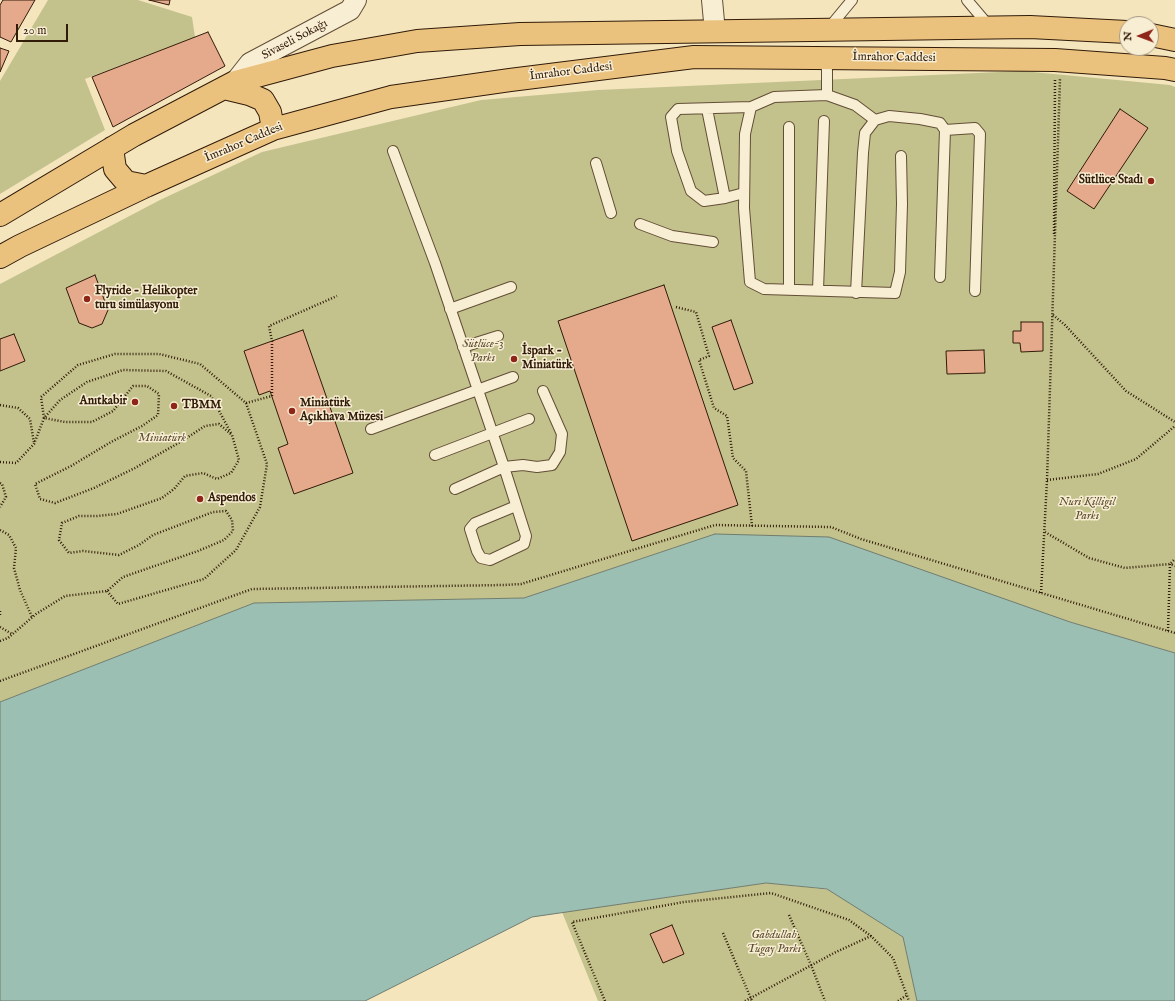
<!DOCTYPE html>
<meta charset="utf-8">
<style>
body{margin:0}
#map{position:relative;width:1175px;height:1001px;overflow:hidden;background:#f4e5bd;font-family:"IM FELL English",serif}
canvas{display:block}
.north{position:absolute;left:1119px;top:16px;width:40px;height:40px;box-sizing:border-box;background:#f8eed4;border:1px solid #a89a83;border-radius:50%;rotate:269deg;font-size:11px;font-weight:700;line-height:16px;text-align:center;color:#311b09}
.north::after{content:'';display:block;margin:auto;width:14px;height:18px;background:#8f2418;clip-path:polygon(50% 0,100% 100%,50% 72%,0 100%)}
.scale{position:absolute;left:16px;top:24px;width:52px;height:18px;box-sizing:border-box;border:2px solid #311b09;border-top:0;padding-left:5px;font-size:12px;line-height:14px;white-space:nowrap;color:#311b09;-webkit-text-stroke:3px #f8eed4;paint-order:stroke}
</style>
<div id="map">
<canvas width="1175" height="1001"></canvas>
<div class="north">N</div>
<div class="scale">20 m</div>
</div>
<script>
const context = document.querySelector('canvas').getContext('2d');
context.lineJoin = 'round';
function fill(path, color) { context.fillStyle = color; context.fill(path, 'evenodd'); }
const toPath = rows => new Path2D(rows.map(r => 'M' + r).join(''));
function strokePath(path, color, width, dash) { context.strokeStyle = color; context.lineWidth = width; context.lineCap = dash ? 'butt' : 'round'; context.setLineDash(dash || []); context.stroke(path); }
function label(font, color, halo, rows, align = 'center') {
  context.font = font + ' "IM FELL English",serif'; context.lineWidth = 3; context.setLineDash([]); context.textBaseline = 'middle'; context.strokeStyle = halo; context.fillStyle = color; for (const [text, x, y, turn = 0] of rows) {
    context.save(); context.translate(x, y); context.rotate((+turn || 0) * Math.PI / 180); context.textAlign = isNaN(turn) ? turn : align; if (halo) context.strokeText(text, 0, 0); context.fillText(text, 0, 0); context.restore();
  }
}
fill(toPath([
 [48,0,138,0,192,17,195,37,85,79,105,130,0,194,0,81],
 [1022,71,1170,85,1175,87,1175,653,1070,622,715,534,524,598,254,603,0,702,0,284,160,200,262,152,481,100,598,90],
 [766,883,831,890,903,937,917,1001,598,1001,562,912]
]), '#c3c28c');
const water = toPath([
 [715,534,829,537,1070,622,1175,653,1175,1001,917,1001,903,937,827,889,766,883,532,917,365,1001,0,1001,0,702,254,603,524,598,715,534]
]);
fill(water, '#9cbfb3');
strokePath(water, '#717d6f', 1);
const building = toPath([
 [3,0,35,0,11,42,0,37,0,5,3,0],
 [149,0,170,0,169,5,149,0],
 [208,32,225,66,113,127,92,77,208,32],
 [0,48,9,51,0,72,0,48],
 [1120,109,1148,128,1094,209,1067,191,1120,109],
 [95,275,108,310,102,324,92,328,79,323,66,288,95,275],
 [664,285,738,505,632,541,558,321,664,285],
 [731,320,753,383,734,390,712,327,731,320],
 [1021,322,1043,322,1043,351,1021,352,1020,343,1013,343,1013,331,1021,331,1021,322],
 [303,330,353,473,294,494,278,448,288,444,270,391,259,395,244,351,303,330],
 [14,334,25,361,0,371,0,339,14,334],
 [984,350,985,373,947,374,946,351,984,350],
 [672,925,684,954,663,963,650,934,672,925]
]);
fill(building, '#e5a98b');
strokePath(building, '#311b09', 1);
const service = toPath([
 [967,0,989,26],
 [828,29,852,0],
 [826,58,827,71,827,95,774,97,751,107,745,134,744,208,750,282,764,289,895,293,900,272,902,204,901,156],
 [827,95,855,105,875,120],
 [707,109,725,198],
 [789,127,789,289],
 [945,130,975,128,980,134,975,291],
 [393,151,435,263,504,467,526,536,524,544,490,560,481,558,477,551,470,529,475,523,516,506],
 [596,163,611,213],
 [744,193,725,198,704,201,691,191,677,151,671,117,678,109,751,107],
 [640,224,672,236,713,242],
 [818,290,824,121],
 [856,293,863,153,865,133,875,120,889,116,920,119,940,123,945,130,940,277],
 [450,309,511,287],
 [463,347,498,336],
 [371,429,513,377],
 [435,455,529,419],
 [455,489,504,467,523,465,537,467,552,465,560,452,562,434,543,391]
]);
const minor = toPath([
 [712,0,715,32],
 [235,82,250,63,350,10,356,0]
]);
const primary = toPath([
 [1151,35,1175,40],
 [224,88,249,94,263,100,270,112,273,129],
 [112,148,115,169,126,182,146,186],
 [0,215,134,135,235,82,332,56,417,41,520,34,1030,27,1127,32],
 [0,257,20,246,146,186,273,129,391,97,510,80,694,57,1055,60,1165,68,1175,70]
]);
strokePath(service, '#624e36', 12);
strokePath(minor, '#624e36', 22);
strokePath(primary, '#311b09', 24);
strokePath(toPath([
 [1054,234,1055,79],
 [676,307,696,312,709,356,699,360,714,408,727,416,733,458,746,471,752,526],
 [1053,315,1065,325,1126,391,1175,422],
 [246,403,272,396,272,341,269,326,337,296],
 [0,405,18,408,30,419,34,443],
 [0,462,16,463,34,444,44,418,60,400,87,382,123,370,166,371,211,396,231,433],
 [1047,480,1098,474,1136,459,1175,426],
 [0,483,2,484,6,497,0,507],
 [0,530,9,535,16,548,14,568,20,590,32,617],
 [1045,532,1089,558,1125,568,1170,564,1175,559],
 [1041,593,1047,480,1060,79],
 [0,611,0,616],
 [0,627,12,634],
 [1168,631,1170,564,1175,566],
 [0,641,8,638,36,614,65,596,107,591,123,577,198,551,224,540,233,531,232,520,226,511,213,512,153,535,139,545,119,555,83,551,69,553,59,540,62,523,79,516,97,516,117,514,162,498,174,489,185,476,203,473,217,479,231,473,239,460,232,435,219,424,205,426,182,441,135,468,94,488,55,503,40,499,35,484,71,466,111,442,142,426,158,415,159,394,147,386,133,386,113,411,92,422,65,422,44,418,41,397,78,365,115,354,159,354,200,364,246,403,267,464,260,507,236,550,204,579,118,604,107,591],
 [0,681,252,589,504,585,521,584,715,525,831,527,861,539,1175,633],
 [789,915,811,965,825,1001],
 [723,933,752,1001],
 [605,1001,572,922,684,902,771,893,849,920,871,936,893,958,909,1001],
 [745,1001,834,953,871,936],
 [898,1001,907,995]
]), '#311b09', 2.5, [1, 2]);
strokePath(service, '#f8eed4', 10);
strokePath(minor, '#f8eed4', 20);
strokePath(primary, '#eac27e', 22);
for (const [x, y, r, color] of [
 [1151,181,4,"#8f2418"],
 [87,299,4,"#8f2418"],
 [514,359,4,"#8f2418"],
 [135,402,4,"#8f2418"],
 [174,406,4,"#8f2418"],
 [292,411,4,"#8f2418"],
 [200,499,4,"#8f2418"]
]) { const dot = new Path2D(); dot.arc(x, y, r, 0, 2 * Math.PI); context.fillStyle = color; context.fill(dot); strokePath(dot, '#f8eed4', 1.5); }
label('12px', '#311b09', '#f8eed4', [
 ["Sivaseli Sokağı",295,40,-28],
 ["İmrahor Caddesi",894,58,1],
 ["İmrahor Caddesi",571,72,-7],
 ["İmrahor Caddesi",244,143,-23]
]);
label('bold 12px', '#311b09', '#f8eed4', [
 ["Sütlüce Stadı",1143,181,"right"],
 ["Flyride - Helikopter",95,292],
 ["turu simülasyonu",95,306],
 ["İspark -",522,352],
 ["Miniatürk",522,366],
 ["Anıtkabir",127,402,"right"],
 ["Miniatürk",300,404],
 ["Açıkhava Müzesi",300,418],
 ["TBMM",182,406],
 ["Aspendos",208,499]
], 'left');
label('italic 12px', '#5d4d30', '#f8eed4', [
 ["Sütlüce-3",483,345],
 ["Parkı",483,359],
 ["Miniatürk",162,439],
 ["Nuri Killigil",1087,503],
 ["Parkı",1087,517],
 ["Gabdullah",774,936],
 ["Tugay Parkı",774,950]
]);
</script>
